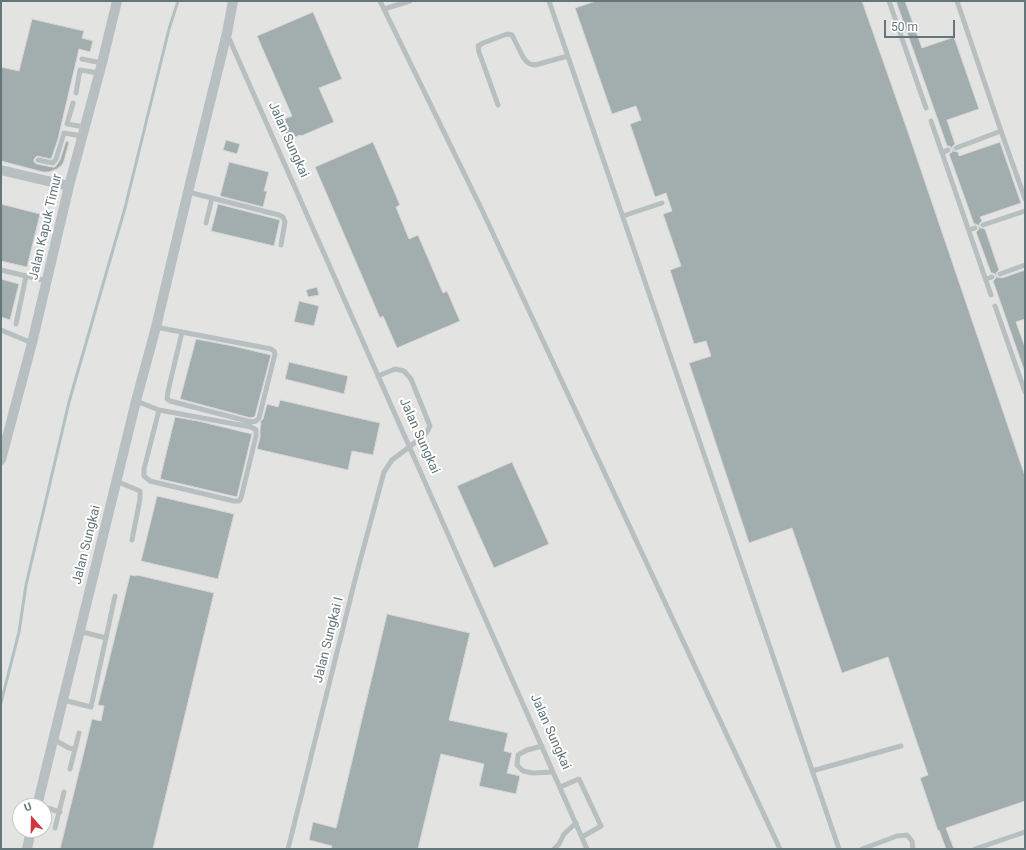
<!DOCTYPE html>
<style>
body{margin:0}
#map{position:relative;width:1026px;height:850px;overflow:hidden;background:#f5f4f2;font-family:Roboto,sans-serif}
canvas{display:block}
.frame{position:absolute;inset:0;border:2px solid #63777a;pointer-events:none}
.north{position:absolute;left:12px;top:798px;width:40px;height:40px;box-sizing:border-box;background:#fff;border:1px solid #c1c9ca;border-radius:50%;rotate:340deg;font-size:11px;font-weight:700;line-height:16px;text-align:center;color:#63777a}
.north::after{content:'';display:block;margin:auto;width:14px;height:18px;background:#d13640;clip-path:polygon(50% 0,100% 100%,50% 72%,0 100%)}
.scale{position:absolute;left:884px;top:20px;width:71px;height:18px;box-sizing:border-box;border:2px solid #63777a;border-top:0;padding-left:5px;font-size:12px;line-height:14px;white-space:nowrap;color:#63777a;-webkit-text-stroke:3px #fff;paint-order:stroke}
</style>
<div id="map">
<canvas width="1026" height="850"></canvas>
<div class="frame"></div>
<div class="north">U</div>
<div class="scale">50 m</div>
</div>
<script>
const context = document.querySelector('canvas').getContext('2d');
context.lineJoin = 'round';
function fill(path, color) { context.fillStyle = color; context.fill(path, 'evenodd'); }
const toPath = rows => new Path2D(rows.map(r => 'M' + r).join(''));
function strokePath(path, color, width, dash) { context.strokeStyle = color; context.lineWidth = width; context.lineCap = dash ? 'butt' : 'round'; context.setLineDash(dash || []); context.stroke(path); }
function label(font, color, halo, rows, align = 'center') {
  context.font = font + ' Roboto,sans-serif'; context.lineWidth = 4; context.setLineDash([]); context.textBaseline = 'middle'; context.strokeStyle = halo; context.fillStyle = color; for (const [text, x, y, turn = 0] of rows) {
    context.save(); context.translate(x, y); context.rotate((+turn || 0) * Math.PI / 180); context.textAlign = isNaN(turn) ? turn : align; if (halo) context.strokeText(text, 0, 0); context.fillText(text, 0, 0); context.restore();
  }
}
fill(toPath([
 [1,1,1025,1,1025,849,1,849],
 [20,806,44,806,44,830,20,830]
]), '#e3e4e2');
strokePath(toPath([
 [1,703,19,632,26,585,69,402,125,208,169,29,178,1]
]), '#b1c1c1', 3);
const building = toPath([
 [596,1,862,1,908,132,1025,476,1025,801,946,828,954,849,946,849,939,830,938,831,920,778,928,775,888,657,842,673,792,528,749,543,689,363,711,356,706,341,694,344,670,270,681,266,663,214,672,211,666,193,655,197,630,124,641,120,636,106,612,114,575,8,596,1],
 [896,1,905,1,922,48,954,37,979,109,947,120,955,144,952,147,953,151,958,152,959,156,1000,142,1021,203,980,217,982,221,980,223,979,226,981,228,985,229,999,270,996,273,997,277,1002,278,1025,270,1025,319,1016,322,1025,347,1025,370,1024,370,993,281,996,278,996,275,993,273,991,273,976,232,979,229,979,226,976,224,974,224,949,154,952,152,952,149,950,146,947,146,896,1],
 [313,12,342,79,319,88,334,122,301,136,300,135,288,140,279,121,292,116,257,36,313,12],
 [32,19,84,31,82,38,93,41,90,52,79,49,58,139,52,157,51,159,37,156,34,159,34,162,37,164,52,167,55,167,60,160,66,141,69,142,64,161,62,165,57,169,49,172,43,172,1,161,1,67,19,71,32,19],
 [226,140,240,144,237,154,223,150,226,140],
 [373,142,400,205,396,207,409,239,418,235,443,293,447,291,460,321,397,348,383,316,380,318,315,167,373,142],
 [229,162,269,172,264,191,267,191,263,207,220,196,229,162],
 [1,204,40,214,27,267,1,261,1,204],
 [218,204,280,220,274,246,211,231,218,204],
 [1,279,19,284,10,320,1,317,1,279],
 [317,287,319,295,308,297,306,290,317,287],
 [299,301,319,306,314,326,294,322,299,301],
 [196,339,233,346,271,355,255,416,254,417,251,418,180,399,196,339],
 [289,362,348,376,344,394,285,379,289,362],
 [280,400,380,423,373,455,352,451,348,470,257,449,260,437,260,429,261,423,260,422,263,419,267,404,278,407,280,400],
 [175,417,198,421,252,434,237,497,160,479,175,417],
 [512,462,549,544,494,568,457,486,512,462],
 [157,496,234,514,218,579,141,561,157,496],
 [130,575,136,576,137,575,214,593,153,849,60,849,92,719,101,721,104,706,98,705,130,575],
 [387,614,470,633,449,720,508,733,504,751,512,753,507,773,520,776,516,794,479,786,484,764,441,754,418,849,331,849,332,846,309,840,313,822,336,828,387,614]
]);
fill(building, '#a2adae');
strokePath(building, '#d6d6d5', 1);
strokePath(toPath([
 [380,1,482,210,780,849],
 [549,1,839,849],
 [889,1,926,108],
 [384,9,410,1],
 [228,36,587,849],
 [82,59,102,63],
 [76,93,80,70,99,73],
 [73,103,67,124,85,127],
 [498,105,479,52,478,46,483,43,507,34,512,35,523,57,526,61,530,64,535,65,568,56],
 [931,121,991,295],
 [1001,131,1025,199],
 [956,148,1001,131,957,1],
 [942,153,948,150],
 [38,160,53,163,56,159,64,133,82,136],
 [188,192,279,215,283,217,285,222,281,245],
 [623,216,662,203],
 [206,223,212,198],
 [983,225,1025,211],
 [969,230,975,228],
 [1,270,47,281],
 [1000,274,1025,265],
 [986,279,992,277],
 [995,306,1025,392],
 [16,324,26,276],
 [156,327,171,330,182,332,271,349,274,351,275,354,259,418,256,421,251,422,170,401,167,399,168,391,182,332],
 [1,330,32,343],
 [136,401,159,410,251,427,256,430,256,436,241,498,239,501,234,501,150,481,144,476,144,469,159,410],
 [116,481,140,491,140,499,132,540],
 [79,631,106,638],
 [63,700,91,707,115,596],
 [53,739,69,748,75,749],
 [542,746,527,750,518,755,517,765,523,771,533,773,553,772],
 [70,769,79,733],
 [812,771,901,746],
 [560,787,579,779,601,826,582,837],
 [44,807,60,812],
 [55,828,64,792],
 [288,849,356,576,384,472,392,460,421,438,427,432,430,426,411,379,404,371,395,369,378,376],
 [554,849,559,844,564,834,576,823],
 [862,849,897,836,907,835,912,841,913,849],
 [975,849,1025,832]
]), '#b8bfc0', 5);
strokePath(toPath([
 [1,170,69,186],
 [1,460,32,343,69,186,102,63,117,1],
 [37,806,136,401,156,327,188,192,227,33,233,1],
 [27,849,31,830]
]), '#b8bfc0', 10);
label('13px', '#63777a', '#fff', [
 ["Jalan Sungkai",288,140,66],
 ["Jalan Kapuk Timur",46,227,-77],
 ["Jalan Sungkai",419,436,66],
 ["Jalan Sungkai",87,545,-76],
 ["Jalan Sungkai I",329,640,-76],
 ["Jalan Sungkai",550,732,66]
]);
</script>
